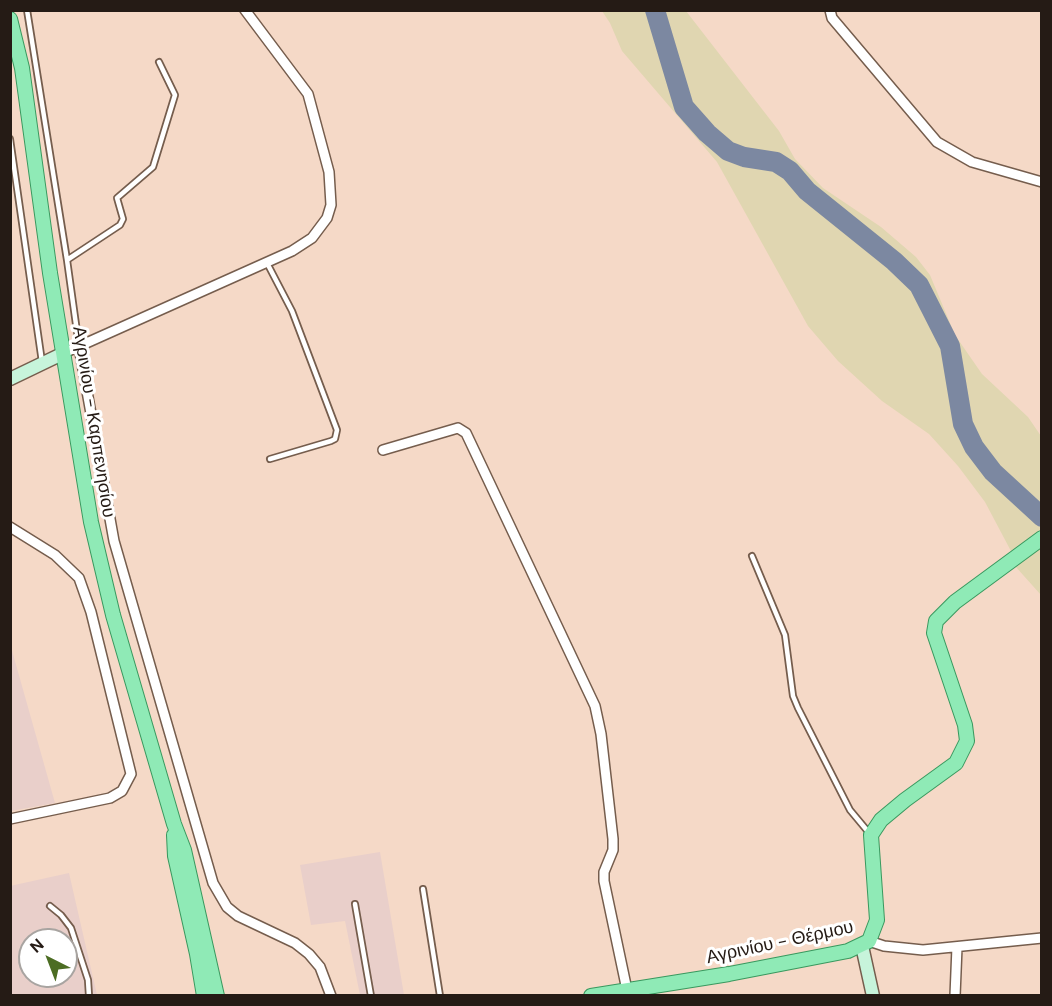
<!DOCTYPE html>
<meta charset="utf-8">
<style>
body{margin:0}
#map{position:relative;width:1052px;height:1006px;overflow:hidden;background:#f5d9c7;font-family:"DM Sans",sans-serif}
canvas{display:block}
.frame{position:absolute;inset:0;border:12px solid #251b15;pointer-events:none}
.north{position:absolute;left:18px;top:928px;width:60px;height:60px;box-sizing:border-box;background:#fff;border:2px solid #a8a4a1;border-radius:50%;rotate:318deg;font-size:16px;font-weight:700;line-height:24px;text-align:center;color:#251b15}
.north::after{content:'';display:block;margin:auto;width:21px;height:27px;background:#4c6d23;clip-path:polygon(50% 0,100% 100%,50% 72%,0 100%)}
</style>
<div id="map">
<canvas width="1052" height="1006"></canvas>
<div class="frame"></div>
<div class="north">N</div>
</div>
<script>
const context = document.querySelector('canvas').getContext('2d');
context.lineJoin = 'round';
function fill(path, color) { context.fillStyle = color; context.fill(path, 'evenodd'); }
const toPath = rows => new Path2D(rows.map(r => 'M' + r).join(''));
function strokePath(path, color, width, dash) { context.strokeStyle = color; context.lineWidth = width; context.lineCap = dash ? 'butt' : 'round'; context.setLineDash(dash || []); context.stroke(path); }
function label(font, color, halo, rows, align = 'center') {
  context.font = font + ' "DM Sans",sans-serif'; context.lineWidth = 6; context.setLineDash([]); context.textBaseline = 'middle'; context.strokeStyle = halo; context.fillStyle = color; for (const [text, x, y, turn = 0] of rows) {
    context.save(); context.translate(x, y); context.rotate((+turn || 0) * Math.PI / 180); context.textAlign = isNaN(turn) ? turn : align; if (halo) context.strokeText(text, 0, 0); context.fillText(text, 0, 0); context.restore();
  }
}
fill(toPath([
 [11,647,55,803,11,811,10,811],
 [380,852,404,995,360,995,345,921,311,925,300,865],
 [69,873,97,995,11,995,10,886],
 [30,940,66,940,66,976,30,976]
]), '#e9cfca');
fill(toPath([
 [602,11,686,11,779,131,795,159,823,188,881,227,916,257,930,275,955,335,982,374,1028,417,1041,436,1041,530,1012,553,985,502,958,466,929,434,882,401,838,361,808,326,717,162,622,51,610,23],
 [1041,546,1041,595,1015,566]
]), '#e0d6b1');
strokePath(toPath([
 [655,10,684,107,707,133,728,151,744,157,776,162,790,171,807,191,894,261,919,285,950,346,963,424,974,447,993,472,1042,517]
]), '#7c88a1', 20);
const lane = toPath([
 [27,10,67,260],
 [10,139,42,362],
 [267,263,292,311,337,430,335,439,331,441,270,459],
 [79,346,67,260,120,225,123,219,117,198,153,167,175,95,159,62],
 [752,556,785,635,793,696,798,708,850,810,870,834],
 [423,889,440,996],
 [355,904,371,996],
 [50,906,61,915,71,928,88,980,89,996]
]);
const street = toPath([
 [830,10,832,18,937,142,972,162,1042,182],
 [79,347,114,541,213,883,227,907,238,916,295,943,309,954,320,967,331,996],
 [64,353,292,251,312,238,327,218,331,205,329,172,308,94,245,10],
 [383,450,458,428,466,433,595,706,601,734,613,839,613,850,604,872,604,881,627,990],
 [10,527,55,555,79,578,91,612,131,774,122,791,110,798,10,819],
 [869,941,884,946,923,950,1042,938],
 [955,996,957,947]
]);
const secondary = toPath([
 [10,379,64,353],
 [862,946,873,996]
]);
const primary = toPath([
 [10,19,22,68,50,273,91,522,113,615,174,824,184,850,217,996],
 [174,835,175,856,197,954,204,996],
 [591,996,729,974,848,951,869,941,877,920,871,835,881,820,905,800,956,763,967,741,965,725,934,633,936,621,955,602,1042,538]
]);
strokePath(lane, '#755d4d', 8);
strokePath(street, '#755d4d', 12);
strokePath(secondary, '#755d4d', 15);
strokePath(primary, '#39985e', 16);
strokePath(lane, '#fff', 4.5);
strokePath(street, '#fff', 9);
strokePath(secondary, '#c7f4db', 12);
strokePath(primary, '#8feab6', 14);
label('18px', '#251b15', '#fff', [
 ["Αγρινίου - Καρπενησίου",93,422,81],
 ["Αγρινίου - Θέρμου",780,943,-12]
]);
</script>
